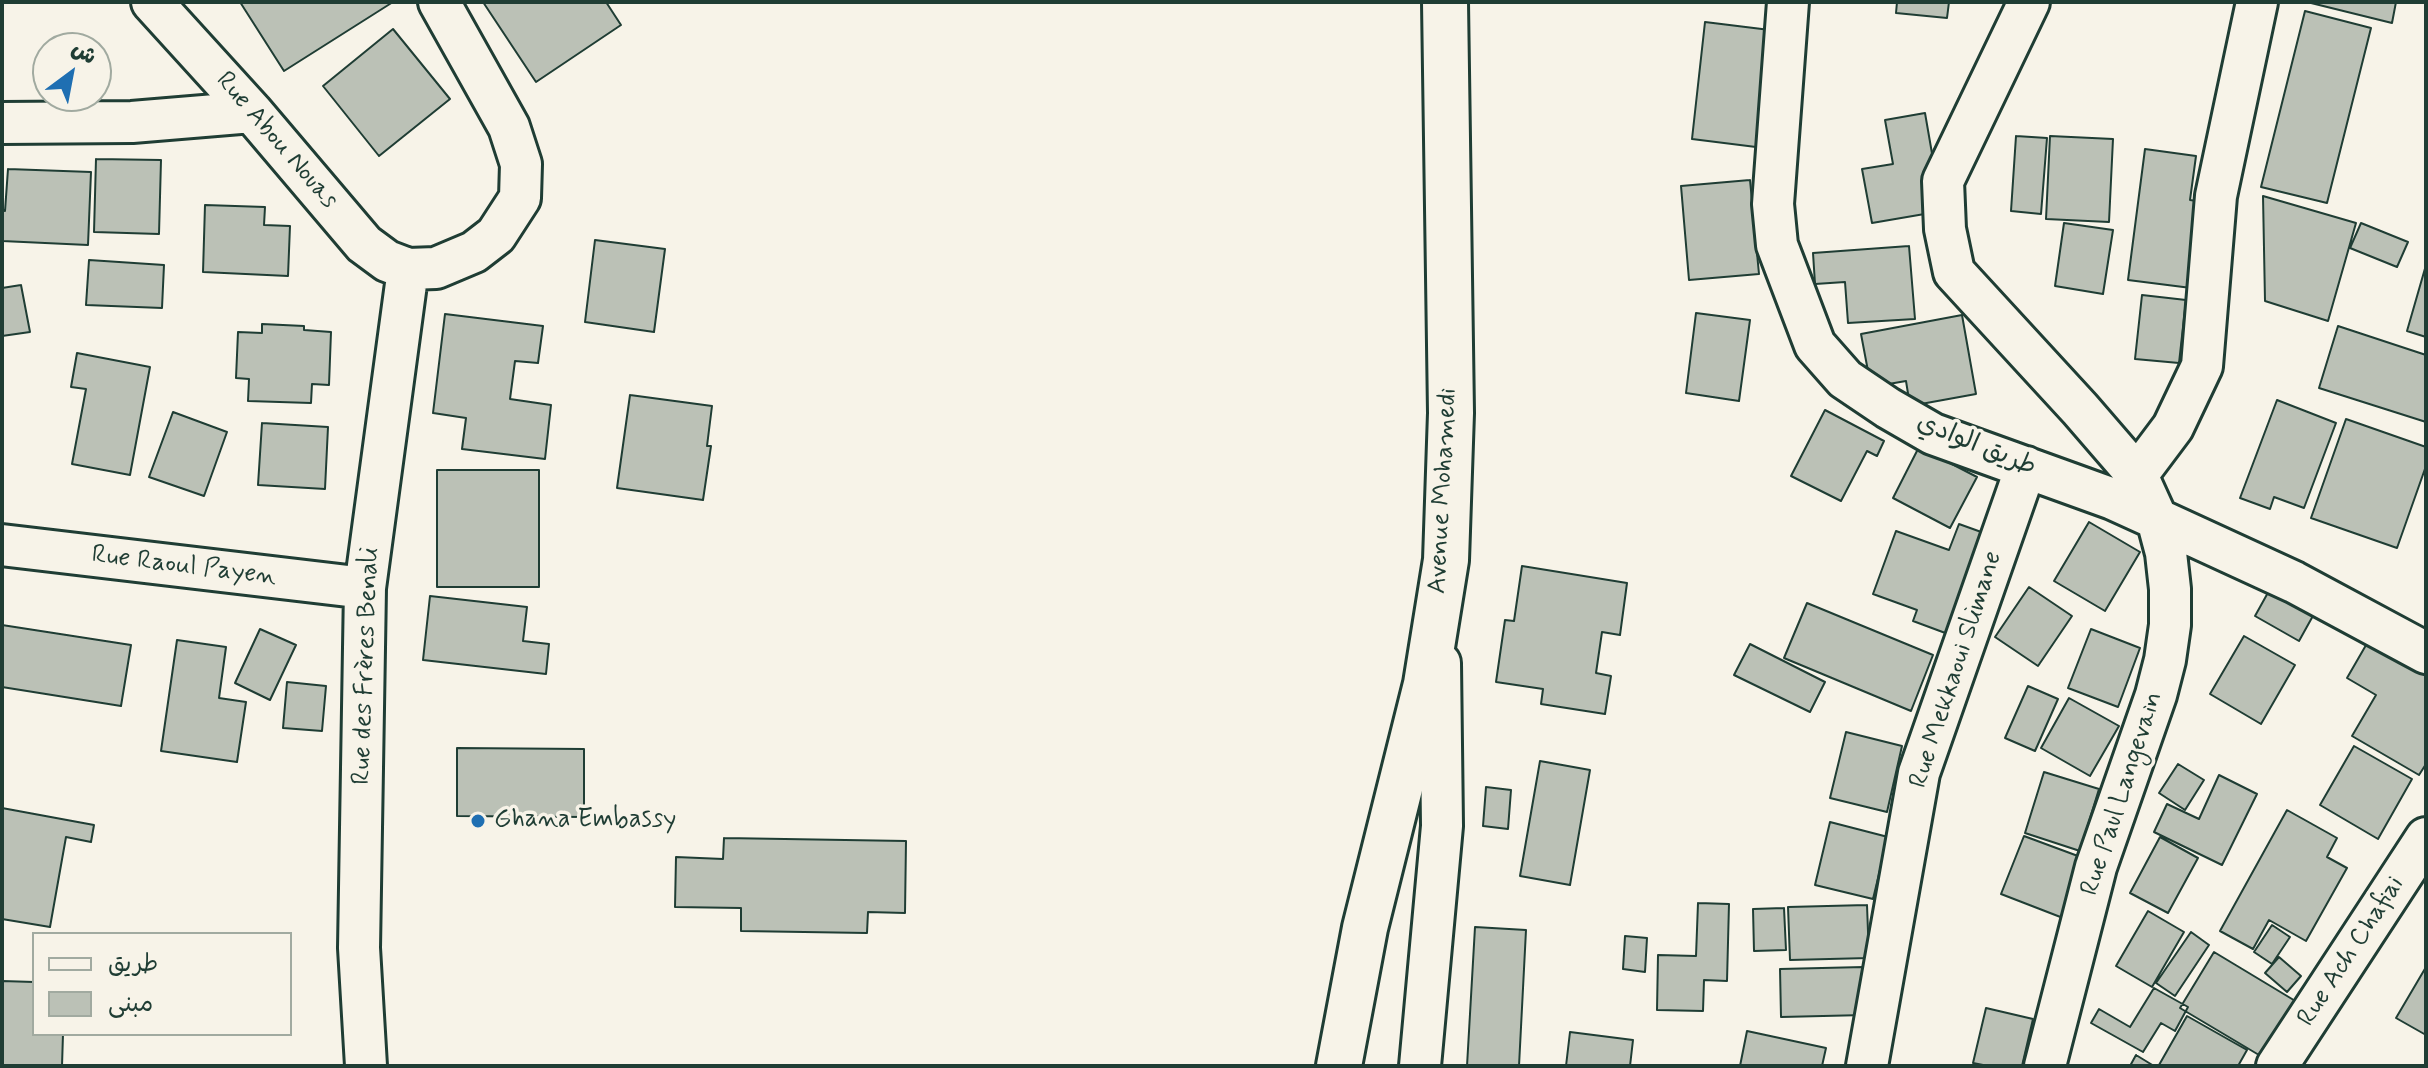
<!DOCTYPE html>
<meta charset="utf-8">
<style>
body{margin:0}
#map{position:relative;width:2428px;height:1068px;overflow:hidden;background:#f7f3e8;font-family:Mynerve,"Playpen Sans Arabic",sans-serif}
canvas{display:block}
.frame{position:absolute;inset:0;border:4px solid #1f3d34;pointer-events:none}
.legend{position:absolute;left:32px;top:932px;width:260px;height:104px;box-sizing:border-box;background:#f7f3e8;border:2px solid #a1aaa0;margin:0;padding:10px 14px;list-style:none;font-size:24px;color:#1f3d34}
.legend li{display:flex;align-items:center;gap:16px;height:40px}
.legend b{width:40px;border:2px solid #a1aaa0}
.north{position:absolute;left:32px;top:32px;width:80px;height:80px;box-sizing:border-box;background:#f7f3e8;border:2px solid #a1aaa0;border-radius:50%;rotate:32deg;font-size:22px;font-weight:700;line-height:32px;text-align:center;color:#1f3d34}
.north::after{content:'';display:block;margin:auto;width:28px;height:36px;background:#1f6fb2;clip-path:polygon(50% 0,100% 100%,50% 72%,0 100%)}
</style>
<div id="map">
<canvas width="2428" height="1068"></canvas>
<div class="frame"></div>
<ul class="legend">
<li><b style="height:10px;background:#f7f3e8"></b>طريق</li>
<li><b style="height:22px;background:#bbc1b6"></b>مبنى</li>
</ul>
<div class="north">ش</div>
</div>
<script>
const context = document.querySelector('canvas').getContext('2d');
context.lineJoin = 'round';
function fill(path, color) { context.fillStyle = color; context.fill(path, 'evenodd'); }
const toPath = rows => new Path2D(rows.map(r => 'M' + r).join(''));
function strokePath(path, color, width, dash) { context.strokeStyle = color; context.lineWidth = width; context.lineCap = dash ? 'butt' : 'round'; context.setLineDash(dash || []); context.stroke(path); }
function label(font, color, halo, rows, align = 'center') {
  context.font = font + ' Mynerve,"Playpen Sans Arabic",sans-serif'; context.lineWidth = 7; context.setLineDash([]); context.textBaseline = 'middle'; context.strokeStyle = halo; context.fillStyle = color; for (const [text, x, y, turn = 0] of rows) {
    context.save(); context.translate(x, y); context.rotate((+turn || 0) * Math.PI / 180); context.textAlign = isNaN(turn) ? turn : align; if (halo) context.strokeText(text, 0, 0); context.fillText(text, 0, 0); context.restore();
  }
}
const building = toPath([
 [240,2,393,2,284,71,240,2],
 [483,2,606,2,621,25,536,82,483,2],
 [1897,2,1949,2,1947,18,1896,13,1897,2],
 [2307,2,2396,2,2392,23,2307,2],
 [2305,11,2371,28,2327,203,2261,187,2305,11],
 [1705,22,1770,30,1756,147,1692,139,1705,22],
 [393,29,450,99,379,156,323,86,393,29],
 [1925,113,1942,211,1872,223,1862,169,1893,164,1885,120,1925,113],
 [2016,136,2047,138,2041,214,2011,211,2016,136],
 [2050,136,2113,139,2109,222,2046,219,2050,136],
 [2145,149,2196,156,2190,200,2210,203,2199,289,2128,280,2145,149],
 [96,159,161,160,159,234,94,232,96,159],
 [8,169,91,172,88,245,2,241,2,210,5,211,8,169],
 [1750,180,1759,274,1689,280,1681,186,1750,180],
 [2263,196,2356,223,2328,321,2265,301,2263,196],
 [205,205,265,207,264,225,290,226,288,276,203,272,205,205],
 [2064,223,2113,230,2103,294,2055,286,2064,223],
 [2361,223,2408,242,2397,267,2350,248,2361,223],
 [595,240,665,249,654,332,585,322,595,240],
 [1909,246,1915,319,1848,323,1845,282,1815,284,1813,253,1909,246],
 [89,260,164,265,162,308,86,305,89,260],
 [2426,265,2426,337,2407,331,2426,265],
 [21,285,30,332,2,336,2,288,21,285],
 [2142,295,2186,300,2179,363,2135,359,2142,295],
 [1696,313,1750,320,1739,401,1686,393,1696,313],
 [445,314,543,326,538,363,515,361,510,399,551,405,545,459,462,449,466,418,433,413,445,314],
 [1962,315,1976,394,1910,406,1906,381,1871,387,1861,334,1962,315],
 [262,324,304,326,304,330,331,332,329,385,312,384,311,403,248,401,249,379,236,378,238,332,262,333,262,324],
 [2338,326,2426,355,2426,422,2319,388,2338,326],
 [77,353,150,367,130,475,72,464,86,389,71,387,77,353],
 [630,395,712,406,707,446,711,446,703,500,617,488,630,395],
 [2277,400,2336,423,2304,508,2274,497,2270,509,2240,498,2277,400],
 [1825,410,1884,441,1877,456,1867,451,1841,501,1791,476,1825,410],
 [173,412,227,432,204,496,149,477,173,412],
 [2346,419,2426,447,2426,466,2397,548,2311,518,2346,419],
 [262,423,328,427,325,489,258,485,262,423],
 [1919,447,1977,477,1950,528,1893,498,1919,447],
 [437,470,539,470,539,587,437,587,437,470],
 [2089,522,2140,552,2105,611,2054,581,2089,522],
 [1959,524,1984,533,1948,634,1913,621,1917,610,1873,594,1896,531,1949,550,1959,524],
 [1522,566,1627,583,1620,635,1602,632,1596,673,1611,676,1605,714,1541,704,1543,689,1496,682,1505,620,1514,621,1522,566],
 [2275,580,2319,605,2299,641,2255,616,2275,580],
 [2029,587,2072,616,2038,666,1995,637,2029,587],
 [430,596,527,607,523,641,549,644,546,674,423,660,430,596],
 [1807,603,1933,655,1911,711,1784,658,1807,603],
 [2,625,131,645,121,706,2,687,2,625],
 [260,629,296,645,270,700,235,683,260,629],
 [2091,629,2140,648,2118,707,2068,688,2091,629],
 [2373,633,2426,664,2426,764,2419,775,2352,736,2376,695,2347,678,2373,633],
 [2244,636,2295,665,2261,724,2210,694,2244,636],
 [177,640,226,647,219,698,246,702,237,762,161,751,177,640],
 [1750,644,1825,682,1810,712,1734,675,1750,644],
 [287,682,326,686,322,731,283,728,287,682],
 [2028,686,2058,699,2035,751,2005,738,2028,686],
 [2069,698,2119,726,2090,776,2041,748,2069,698],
 [1846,732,1902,746,1887,812,1830,798,1846,732],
 [2354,746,2412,779,2378,839,2320,805,2354,746],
 [457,748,584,749,584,817,457,816,457,748],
 [1540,761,1590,770,1570,885,1520,876,1540,761],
 [2178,764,2204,780,2185,810,2159,793,2178,764],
 [2044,772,2099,789,2080,851,2025,833,2044,772],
 [2219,775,2257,794,2222,865,2154,832,2167,804,2199,819,2219,775],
 [1486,787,1511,790,1508,829,1483,826,1486,787],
 [2,808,94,825,91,842,66,837,50,927,2,919,2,808],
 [2287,810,2337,838,2327,857,2347,868,2306,941,2269,920,2253,949,2220,931,2287,810],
 [1830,822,1888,837,1873,899,1815,885,1830,822],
 [2024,836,2086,859,2063,918,2001,894,2024,836],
 [2160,837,2198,858,2168,913,2130,893,2160,837],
 [724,838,906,841,905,913,868,912,867,933,741,931,741,908,675,907,676,857,723,859,724,838],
 [1698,903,1729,904,1727,981,1704,980,1703,1011,1657,1010,1658,955,1696,956,1698,903],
 [1867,905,1869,958,1790,960,1788,907,1867,905],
 [1784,908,1786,950,1754,951,1753,909,1784,908],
 [2148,911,2184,932,2152,987,2116,966,2148,911],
 [2272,925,2290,937,2272,964,2254,952,2272,925],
 [1475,927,1526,930,1519,1066,1467,1066,1475,927],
 [2191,932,2209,945,2175,996,2156,983,2191,932],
 [1625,936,1647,938,1645,972,1623,969,1625,936],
 [2214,952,2297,1002,2264,1058,2180,1008,2214,952],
 [2279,957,2301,976,2287,992,2265,973,2279,957],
 [1864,967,1865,1015,1781,1017,1780,969,1864,967],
 [2426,967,2426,1035,2396,1018,2426,967],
 [2,981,34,982,34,1034,63,1034,62,1066,2,1066,2,981],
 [2154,988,2188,1007,2175,1031,2161,1023,2143,1052,2091,1023,2099,1009,2130,1027,2154,988],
 [1986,1008,2033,1019,2022,1066,1988,1066,1973,1063,1986,1008],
 [2187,1016,2247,1050,2238,1066,2159,1065,2187,1016],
 [1747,1031,1826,1048,1822,1066,1740,1066,1747,1031],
 [1570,1032,1633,1040,1630,1066,1566,1066,1570,1032],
 [2136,1055,2154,1066,2130,1066,2136,1055]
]);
fill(building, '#bbc1b6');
strokePath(building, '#1f3d34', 2);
const street = toPath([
 [152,2,252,112,364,244,387,261,408,269,436,268,474,252,496,235,520,198,521,164,509,127,439,2],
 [1788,2,1773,204,1777,245,1815,345,1845,379,1888,408,1933,434,2113,499,2157,519,2294,582,2426,653],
 [2029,2,1943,181,1945,229,1954,272,2080,409,2137,475,2157,519,2166,553,2170,589,2170,625,2165,660,2156,695,2096,867,2045,1066],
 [2,123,132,122,252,112],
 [2137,475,2173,427,2202,366,2216,196,2257,2],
 [2,545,365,588],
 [366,1066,359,948,365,588,408,269],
 [1420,1066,1442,826,1440,663],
 [1867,1066,1919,773,2026,467],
 [2277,1066,2426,838]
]);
const secondary = toPath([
 [1339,1066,1365,928,1426,684,1446,560,1451,413,1445,2]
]);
strokePath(street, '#1f3d34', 46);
strokePath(secondary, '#1f3d34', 50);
strokePath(street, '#f7f3e8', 40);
strokePath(secondary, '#f7f3e8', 44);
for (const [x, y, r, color] of [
 [478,821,8,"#1f6fb2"]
]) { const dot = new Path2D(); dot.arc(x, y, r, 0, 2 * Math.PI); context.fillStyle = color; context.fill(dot); strokePath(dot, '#f7f3e8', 3); }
label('26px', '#1f3d34', '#f7f3e8', [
 ["Rue Abou Nouas",276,141,49],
 ["طريق الوادي",1976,446,22],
 ["Avenue Mohamedi",1444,491,-87],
 ["Rue Raoul Payen",184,567,7],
 ["Rue des Frères Benali",367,666,-88],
 ["Rue Mekkaoui Slimane",1957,670,-72],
 ["Rue Paul Langevain",2123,794,-72],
 ["Rue Ach Chafiai",2352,952,-57]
]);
label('26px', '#1f3d34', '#f7f3e8', [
 ["Ghana Embassy",494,821]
], 'left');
</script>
